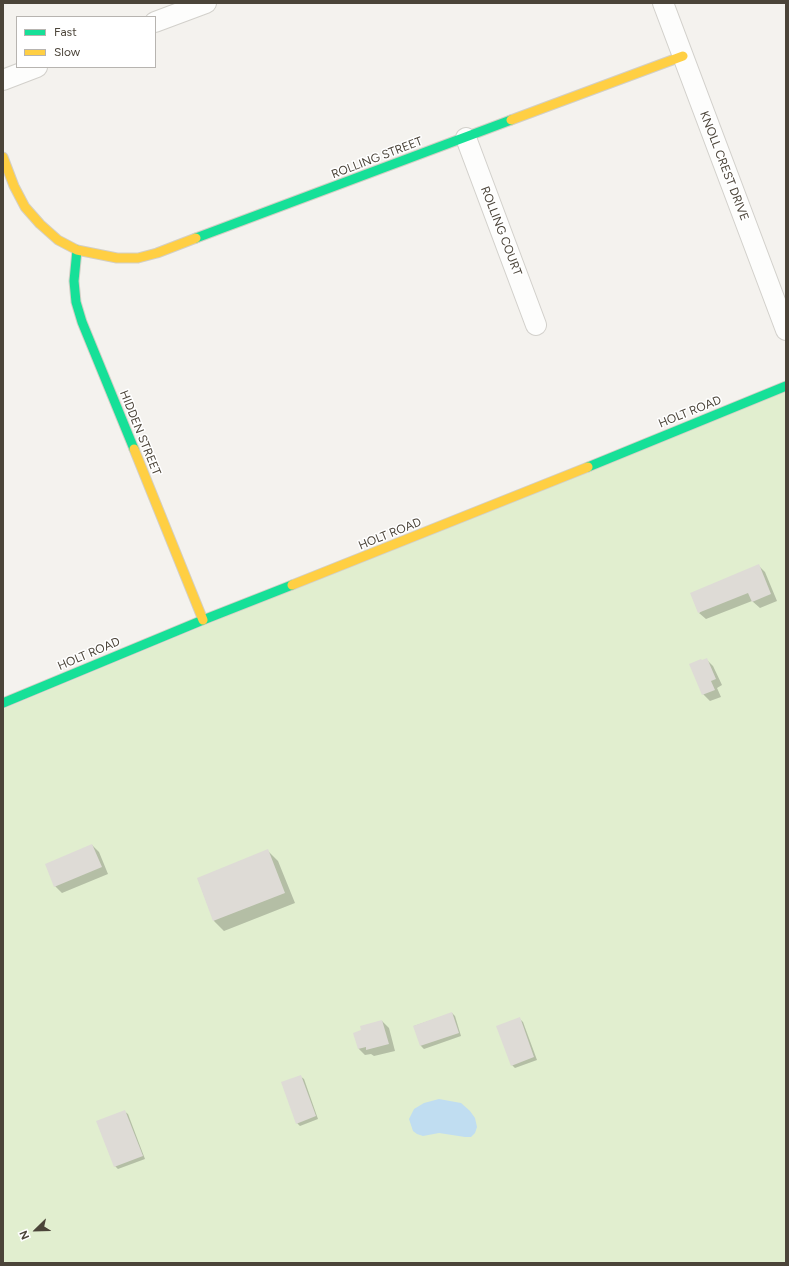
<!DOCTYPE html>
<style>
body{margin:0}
#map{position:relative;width:789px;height:1266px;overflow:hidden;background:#f4f2ee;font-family:Figtree,sans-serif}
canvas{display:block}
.frame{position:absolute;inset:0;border:4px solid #4b4439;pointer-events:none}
.legend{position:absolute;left:16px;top:16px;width:140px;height:52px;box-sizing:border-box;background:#fff;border:1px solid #b7b4b0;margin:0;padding:5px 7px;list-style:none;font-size:12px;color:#4b4439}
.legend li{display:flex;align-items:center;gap:8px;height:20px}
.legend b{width:20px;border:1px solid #b7b4b0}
.north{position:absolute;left:16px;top:1210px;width:40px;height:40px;-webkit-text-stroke:3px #fff;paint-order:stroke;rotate:247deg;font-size:11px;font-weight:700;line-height:16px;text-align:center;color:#4b4439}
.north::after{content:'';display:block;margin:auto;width:14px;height:18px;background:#4b4439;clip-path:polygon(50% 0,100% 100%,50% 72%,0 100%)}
</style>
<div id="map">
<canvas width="789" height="1266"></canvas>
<div class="frame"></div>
<ul class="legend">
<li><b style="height:5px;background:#16e098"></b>Fast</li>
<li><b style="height:5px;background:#ffcf43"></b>Slow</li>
</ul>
<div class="north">N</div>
</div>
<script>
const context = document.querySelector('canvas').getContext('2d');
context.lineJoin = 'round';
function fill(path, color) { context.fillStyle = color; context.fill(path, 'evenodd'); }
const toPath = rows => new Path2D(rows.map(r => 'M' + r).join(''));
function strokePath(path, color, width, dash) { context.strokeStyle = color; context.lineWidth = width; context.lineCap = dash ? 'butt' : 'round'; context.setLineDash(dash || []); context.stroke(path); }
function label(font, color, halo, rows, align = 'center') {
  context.font = font + ' Figtree,sans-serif'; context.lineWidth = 3; context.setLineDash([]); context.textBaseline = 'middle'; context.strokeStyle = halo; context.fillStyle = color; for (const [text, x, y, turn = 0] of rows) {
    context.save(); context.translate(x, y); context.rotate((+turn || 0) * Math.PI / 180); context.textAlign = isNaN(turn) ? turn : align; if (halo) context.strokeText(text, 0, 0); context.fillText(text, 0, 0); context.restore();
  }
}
fill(toPath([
 [786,384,786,1263,3,1263,3,709]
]), '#e1eecf');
fill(toPath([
 [439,1099,461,1103,470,1111,475,1118,477,1127,475,1133,471,1137,465,1137,439,1133,423,1136,417,1134,413,1131,409,1119,414,1109,424,1103]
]), '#c0ddf1');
fill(toPath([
 [758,565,765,572,777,601,760,608,752,601,706,619,699,613],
 [706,659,713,666,722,685,717,688,721,697,710,701,703,694],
 [92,845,99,852,108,874,62,893,55,886],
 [268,851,278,861,295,903,224,931,214,921,198,879],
 [452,1013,455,1016,461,1036,424,1049,421,1046,414,1026],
 [520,1019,523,1022,537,1060,515,1068,512,1065],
 [382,1021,389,1028,395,1051,374,1056,371,1054,365,1055,358,1048],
 [300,1076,304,1079,318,1119,300,1126,297,1123],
 [124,1111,128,1114,145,1159,118,1169,115,1166]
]), '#0003');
fill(toPath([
 [759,564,771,594,752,602,748,593,698,613,690,593],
 [707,658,716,679,711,681,715,690,702,695,689,664,701,659,702,660],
 [92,844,102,867,54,887,45,864],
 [268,849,285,893,213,921,197,878],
 [452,1012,459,1033,420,1046,413,1026],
 [520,1017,534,1057,511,1066,496,1026],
 [382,1020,389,1044,366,1050,366,1047,358,1049,353,1033,361,1030,360,1026],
 [301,1075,316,1116,296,1124,281,1082],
 [125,1110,143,1156,114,1167,96,1121]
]), '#dedbd6');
const street = toPath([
 [663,3,786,330],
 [155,22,206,3],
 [3,80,37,67],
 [466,138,536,325]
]);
const fast = toPath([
 [196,238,511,120],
 [77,250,74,281,76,302,82,322,134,449],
 [588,467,786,386],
 [3,703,203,620,292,585]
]);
const slow = toPath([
 [511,120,683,56],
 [3,157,14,186,25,207,40,224,58,240,77,250,117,258,138,258,157,253,196,238],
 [134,449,203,620],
 [292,585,588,467]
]);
strokePath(street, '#d2d0cb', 22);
strokePath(fast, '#d3cfc5', 11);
strokePath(slow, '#d3cfc5', 11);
strokePath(street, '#fdfdfc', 20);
strokePath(fast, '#16e098', 9);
strokePath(slow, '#ffcf43', 9);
label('12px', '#4b4439', '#fff', [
 ["ROLLING STREET",377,158,-21],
 ["KNOLL CREST DRIVE",724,166,69],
 ["ROLLING COURT",501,231,69],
 ["HOLT ROAD",690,412,-22],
 ["HIDDEN STREET",140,433,68],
 ["HOLT ROAD",390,534,-22],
 ["HOLT ROAD",89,654,-23]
]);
</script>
